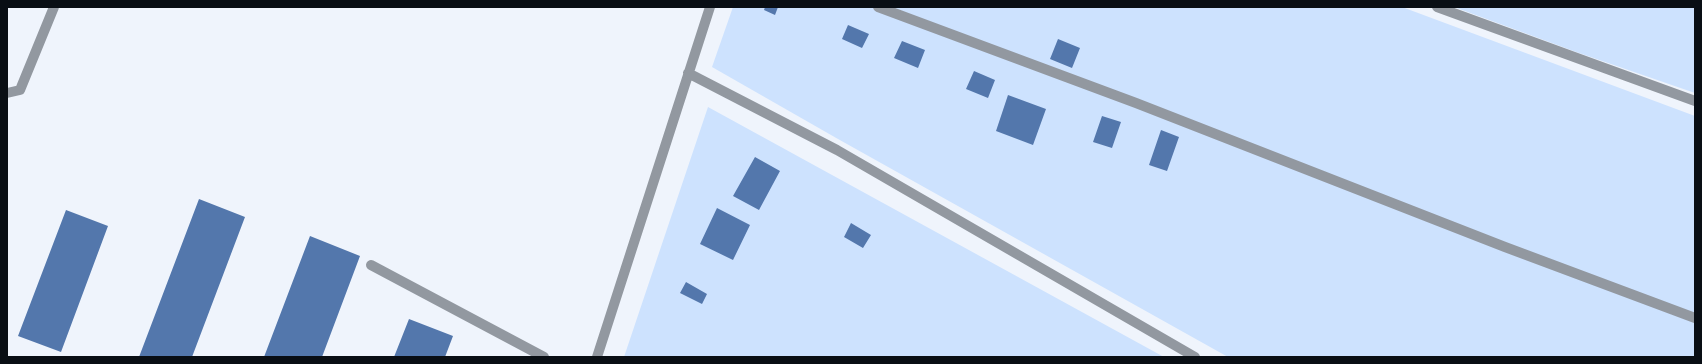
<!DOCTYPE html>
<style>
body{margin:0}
#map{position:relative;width:1702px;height:364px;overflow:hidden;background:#eff4fc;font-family:Georgia,serif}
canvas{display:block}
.frame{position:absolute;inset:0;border:8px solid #090e14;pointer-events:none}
</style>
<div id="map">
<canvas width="1702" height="364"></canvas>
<div class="frame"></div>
</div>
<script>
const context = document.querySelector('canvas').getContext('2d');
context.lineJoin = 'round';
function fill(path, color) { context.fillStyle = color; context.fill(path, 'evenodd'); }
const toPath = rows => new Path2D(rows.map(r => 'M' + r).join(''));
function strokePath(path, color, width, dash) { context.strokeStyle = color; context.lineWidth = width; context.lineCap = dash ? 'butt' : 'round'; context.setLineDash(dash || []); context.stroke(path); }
fill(toPath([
 [733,7,1402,7,1695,116,1695,357,1228,357,838,139,712,67],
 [1454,7,1695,7,1695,93,1579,53],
 [708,107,1164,357,624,357]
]), '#cde2fe');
fill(toPath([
 [765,7,778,7,775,15,764,10],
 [848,25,869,34,862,48,842,39],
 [1058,39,1080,48,1072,68,1050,59],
 [902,41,925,50,918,68,894,58],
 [974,71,995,80,988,98,966,89],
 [1008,95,1046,109,1033,145,996,131],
 [1102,116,1121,122,1112,148,1093,142],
 [1161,130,1179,137,1167,171,1149,165],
 [755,157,780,171,759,210,733,196],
 [199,199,245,217,192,357,139,357],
 [717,208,750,225,733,260,700,244],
 [66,210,108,226,61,352,18,336],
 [851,223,871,235,863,248,844,237],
 [310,236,360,256,322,357,264,357],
 [686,282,707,294,702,304,680,293],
 [409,319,453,336,445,357,394,357]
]), '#5377ac');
strokePath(toPath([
 [878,7,1136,103,1505,247,1695,318],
 [7,93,20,90,54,7]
]), '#9298a0', 10);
strokePath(toPath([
 [1437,7,1695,101],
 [688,73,837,150,1195,357],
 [371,265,544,357],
 [597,357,710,7]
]), '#9298a0', 10);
</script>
